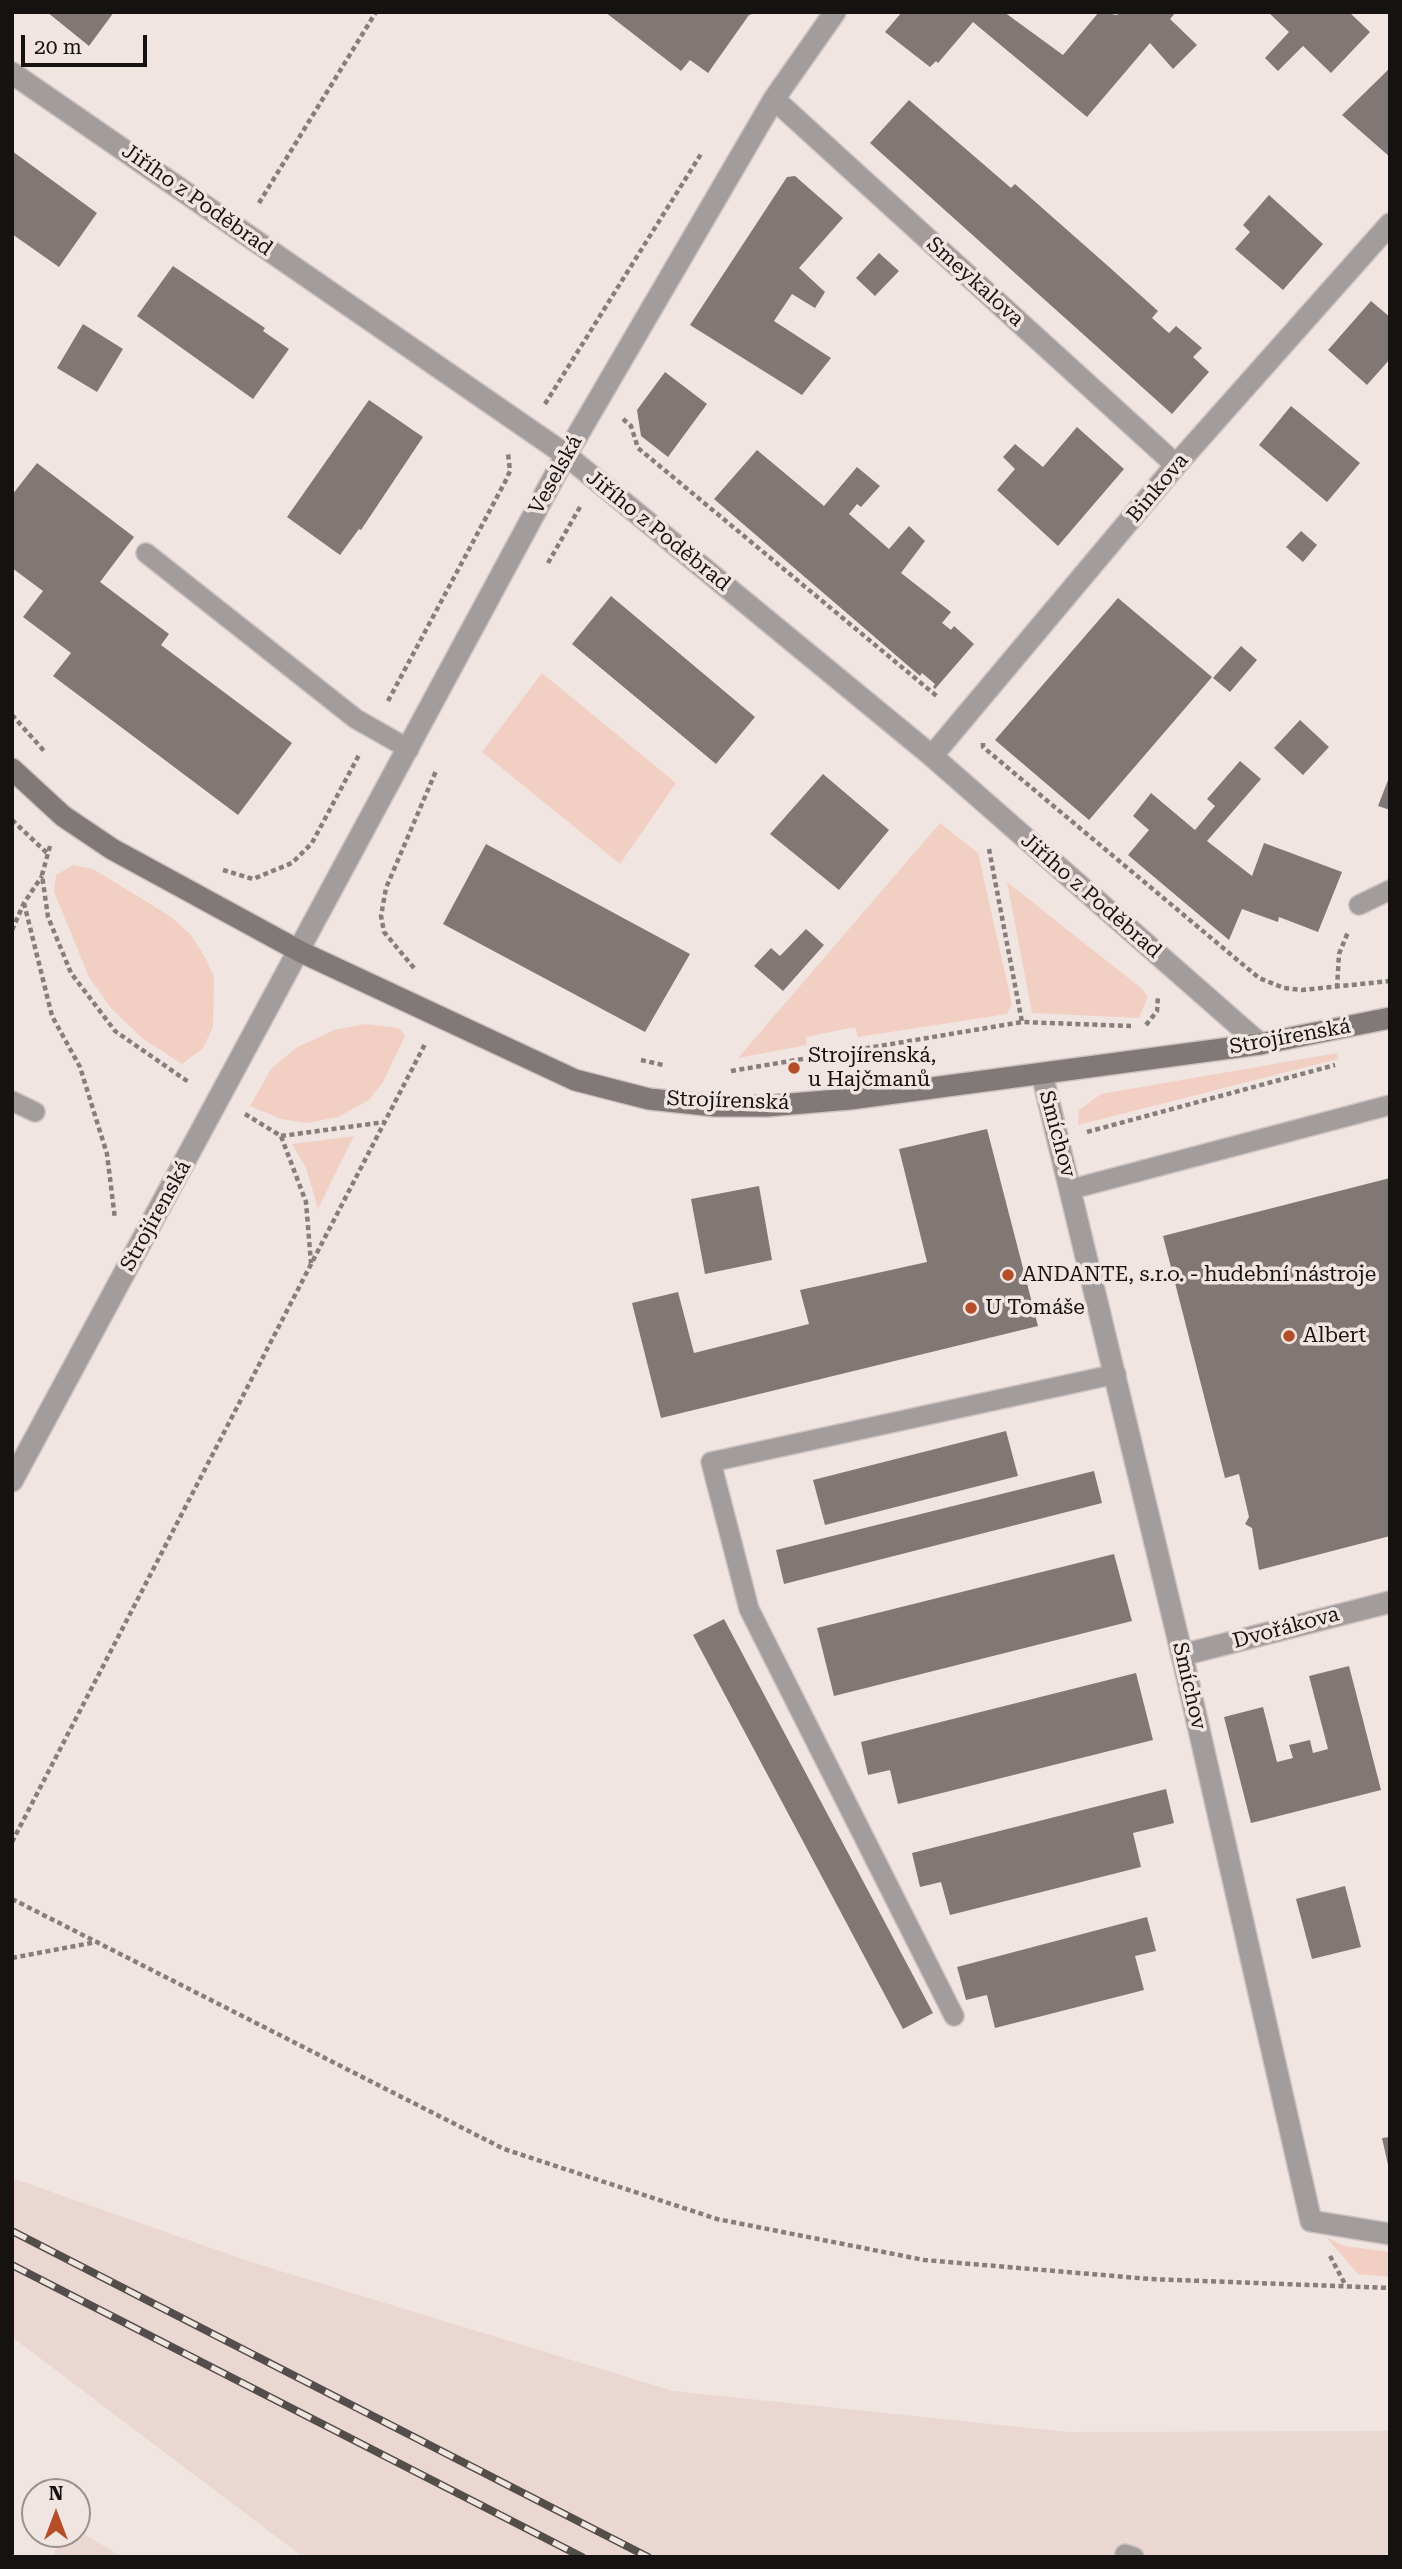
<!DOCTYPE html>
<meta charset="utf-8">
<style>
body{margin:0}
#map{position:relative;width:1402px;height:2569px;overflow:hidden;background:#f1e5e2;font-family:"Roboto Serif",serif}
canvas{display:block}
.frame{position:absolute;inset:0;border:14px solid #161211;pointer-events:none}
.north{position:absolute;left:21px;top:2478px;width:70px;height:70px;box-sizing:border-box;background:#f1e5e2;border:2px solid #99918e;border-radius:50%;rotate:0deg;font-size:19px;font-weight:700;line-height:28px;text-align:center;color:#161211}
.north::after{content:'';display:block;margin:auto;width:24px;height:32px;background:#b54d29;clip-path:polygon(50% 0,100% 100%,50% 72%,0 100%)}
.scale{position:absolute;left:21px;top:35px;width:126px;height:32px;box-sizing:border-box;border:4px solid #161211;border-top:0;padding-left:9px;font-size:21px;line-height:24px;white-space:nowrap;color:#161211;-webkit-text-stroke:5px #f1e5e2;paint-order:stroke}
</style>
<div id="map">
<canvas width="1402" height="2569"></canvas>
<div class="frame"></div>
<div class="north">N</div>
<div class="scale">20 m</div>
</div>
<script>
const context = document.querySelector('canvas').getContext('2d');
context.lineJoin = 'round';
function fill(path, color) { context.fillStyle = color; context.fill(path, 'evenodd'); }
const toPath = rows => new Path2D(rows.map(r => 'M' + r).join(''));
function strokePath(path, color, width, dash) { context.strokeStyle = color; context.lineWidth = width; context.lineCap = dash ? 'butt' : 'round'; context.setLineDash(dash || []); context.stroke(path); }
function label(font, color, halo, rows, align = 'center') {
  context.font = font + ' "Roboto Serif",serif'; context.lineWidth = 7; context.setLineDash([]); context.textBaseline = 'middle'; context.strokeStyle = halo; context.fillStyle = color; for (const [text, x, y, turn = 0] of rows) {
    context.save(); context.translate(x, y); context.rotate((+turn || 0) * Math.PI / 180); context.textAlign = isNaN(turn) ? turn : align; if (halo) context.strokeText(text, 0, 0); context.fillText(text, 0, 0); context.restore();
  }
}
fill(toPath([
 [12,2178,251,2262,673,2391,1068,2432,1390,2431,1390,2557,303,2557,12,2337],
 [77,2530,123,2557,52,2557,63,2534,77,2534]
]), '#ead7d1');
fill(toPath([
 [542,673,676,783,620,864,482,752],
 [940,823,978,853,1012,1004,1007,1014,858,1037,855,1027,806,1037,807,1045,738,1058],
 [73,865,93,869,170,916,190,934,205,957,214,977,213,1027,203,1048,182,1064,142,1038,111,1008,89,977,54,892,56,875],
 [1007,882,1141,988,1148,997,1139,1018,1032,1013],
 [365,1024,399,1028,405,1036,383,1082,369,1100,338,1117,307,1123,281,1119,250,1106,271,1069,296,1048,334,1030],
 [1337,1053,1338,1059,1078,1125,1079,1110,1101,1094],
 [354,1136,318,1209,306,1168,292,1144],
 [1326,2237,1345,2246,1390,2252,1390,2277,1358,2274]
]), '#f2cfc3');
fill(toPath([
 [47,12,114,12,89,46],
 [605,12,756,12,756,13,749,15,708,73,690,60,681,71],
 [902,12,1004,12,1063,55,1099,12,1117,15,1120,12,1176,12,1170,19,1197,45,1173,69,1150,43,1087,117,973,22,938,63,936,61,930,67,885,32],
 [1268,12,1349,12,1370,32,1331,73,1303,46,1278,71,1265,58,1289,32],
 [1390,68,1390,157,1342,115],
 [909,100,1011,188,1015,184,1108,266,1158,311,1152,318,1169,333,1176,326,1202,348,1193,357,1209,372,1172,414,870,143],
 [12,151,97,213,59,267,12,234],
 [795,176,843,218,799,268,825,292,815,308,792,294,774,321,831,358,802,395,690,325,787,177],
 [1269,195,1323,244,1283,290,1235,249,1250,232,1243,225],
 [879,253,899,271,875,296,856,278],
 [173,266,265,328,263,331,289,349,253,399,137,316],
 [1371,301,1390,317,1390,359,1367,385,1328,350],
 [83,324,123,349,97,392,57,368],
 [665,372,707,404,668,457,641,436,637,410],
 [369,400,423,437,361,530,359,529,340,555,287,517],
 [1291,406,1360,463,1327,502,1259,445],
 [1077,427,1124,469,1058,546,997,490,1015,469,1003,457,1015,444,1043,467],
 [757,450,824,506,857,467,880,486,861,507,857,504,849,514,889,549,909,526,925,541,901,573,951,612,942,623,951,630,954,626,974,644,935,689,933,687,935,684,922,673,920,676,714,499],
 [37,463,134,537,100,582,169,634,161,645,292,743,238,815,53,676,71,653,23,617,43,591,12,568,12,495],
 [1301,531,1317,545,1303,562,1286,547],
 [611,596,755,717,716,764,572,644],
 [1118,598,1212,677,1089,820,995,740],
 [1241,646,1257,660,1230,692,1213,678],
 [1300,720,1329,747,1303,775,1274,748],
 [1240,761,1261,779,1207,841,1252,876,1264,843,1342,872,1318,932,1279,917,1278,922,1242,909,1229,940,1128,855,1149,830,1133,816,1151,793,1195,830,1215,806,1207,799],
 [823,774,889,830,839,890,770,834],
 [1390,775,1390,810,1378,806],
 [486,844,690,954,645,1032,443,924],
 [806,929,824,945,783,991,754,966,771,948,780,956],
 [987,1129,1038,1326,661,1418,632,1303,678,1292,694,1353,809,1324,800,1290,927,1262,899,1149],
 [1390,1178,1390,1536,1259,1570,1252,1528,1245,1524,1249,1517,1239,1474,1225,1478,1163,1236],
 [759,1186,772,1260,705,1274,691,1199],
 [1006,1431,1018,1476,825,1525,813,1480],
 [1094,1471,1102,1503,784,1584,776,1550],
 [1114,1554,1132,1621,834,1696,817,1628],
 [724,1619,933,2013,903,2029,693,1635],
 [1349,1666,1381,1790,1251,1823,1224,1717,1263,1707,1277,1762,1293,1758,1289,1745,1310,1740,1313,1753,1328,1749,1309,1676],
 [1136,1673,1153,1740,898,1804,890,1770,868,1775,861,1742],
 [1166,1789,1174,1823,1133,1833,1141,1867,950,1915,941,1882,920,1887,912,1853],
 [1345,1886,1361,1947,1312,1959,1296,1899],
 [1147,1917,1156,1951,1135,1956,1144,1990,995,2028,987,1995,966,2000,957,1967],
 [1390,2137,1390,2169,1389,2169,1382,2138]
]), '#817774');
const lane = toPath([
 [146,553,356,719,409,749],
 [1359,905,1390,890],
 [12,1101,35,1112],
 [1072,1189,1390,1105],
 [954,2016,749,1609,711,1462,1116,1374],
 [1125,2554,1134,2557]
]);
const street = toPath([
 [12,73,566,455,932,756,1260,1044],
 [774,99,1176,465],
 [932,756,1176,465,1390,224],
 [1042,1074,1182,1655,1311,2221,1390,2234],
 [12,1481,566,455,774,99,835,12],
 [1182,1655,1390,1602]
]);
const secondary = toPath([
 [12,769,63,816,112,849,301,952,575,1080,649,1099,715,1106,767,1106,850,1099,1260,1044,1390,1018]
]);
strokePath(lane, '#cec3c1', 22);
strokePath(street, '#cec3c1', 24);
strokePath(secondary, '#cec3c1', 24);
strokePath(toPath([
 [259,203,376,12],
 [545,404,701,154],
 [623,419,631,426,638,448,939,698],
 [548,563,580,507],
 [388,701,505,482,510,471,508,453],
 [12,715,45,752],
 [983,743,983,747,1259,978,1284,988,1302,990,1390,981],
 [12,820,47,853],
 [50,846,42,875,48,917,71,973,115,1031,190,1083],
 [989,849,1022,1022],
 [223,870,253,879,292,863,312,843,359,755],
 [24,903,52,1016,80,1067,107,1154,115,1219],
 [12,930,24,903,42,876],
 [414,968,384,932,381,916,386,888,436,771],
 [1337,988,1339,954,1348,932],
 [1146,1025,1157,1011,1158,996],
 [641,1060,663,1065],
 [731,1071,1022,1022,1131,1026],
 [245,1114,281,1136,306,1202,311,1263],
 [1087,1132,1335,1065],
 [281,1136,385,1122],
 [12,1842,425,1044],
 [12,1899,504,2149,717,2219,924,2260,1150,2279,1390,2288],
 [12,1958,96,1942],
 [1330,2256,1346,2286]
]), '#867e7c', 4.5, [5, 3.5]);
strokePath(lane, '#a29d9c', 19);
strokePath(street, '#a29d9c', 21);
strokePath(secondary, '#807977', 21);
const rail = toPath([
 [12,2231,648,2557],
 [12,2265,582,2557]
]);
strokePath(rail, '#534d4b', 8);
strokePath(rail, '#f1e5e2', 5, [16]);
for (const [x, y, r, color] of [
 [794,1068,7,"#b54d29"],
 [1008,1275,7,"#b54d29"],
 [971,1308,7,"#b54d29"],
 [1289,1336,7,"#b54d29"]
]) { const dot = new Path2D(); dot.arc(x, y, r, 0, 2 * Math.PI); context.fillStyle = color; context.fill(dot); strokePath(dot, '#f1e5e2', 2.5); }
label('21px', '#161211', '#f1e5e2', [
 ["Jiřího z Poděbrad",197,200,35],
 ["Smeykalova",975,282,42],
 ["Veselská",556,475,-61],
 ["Binkova",1158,488,-50],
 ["Jiřího z Poděbrad",658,531,39],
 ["Jiřího z Poděbrad",1091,896,41],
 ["Strojírenská",1290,1037,-10],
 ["Strojírenská",728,1101,2],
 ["Smíchov",1057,1134,75],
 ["Strojírenská",156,1216,-61],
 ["Dvořákova",1286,1628,-15],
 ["Smíchov",1189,1686,77]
]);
label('21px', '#161211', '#f1e5e2', [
 ["Strojírenská,",808,1056],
 ["u Hajčmanů",808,1080],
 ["ANDANTE, s.r.o. - hudební nástroje",1022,1275],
 ["U Tomáše",985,1308],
 ["Albert",1303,1336]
], 'left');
</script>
